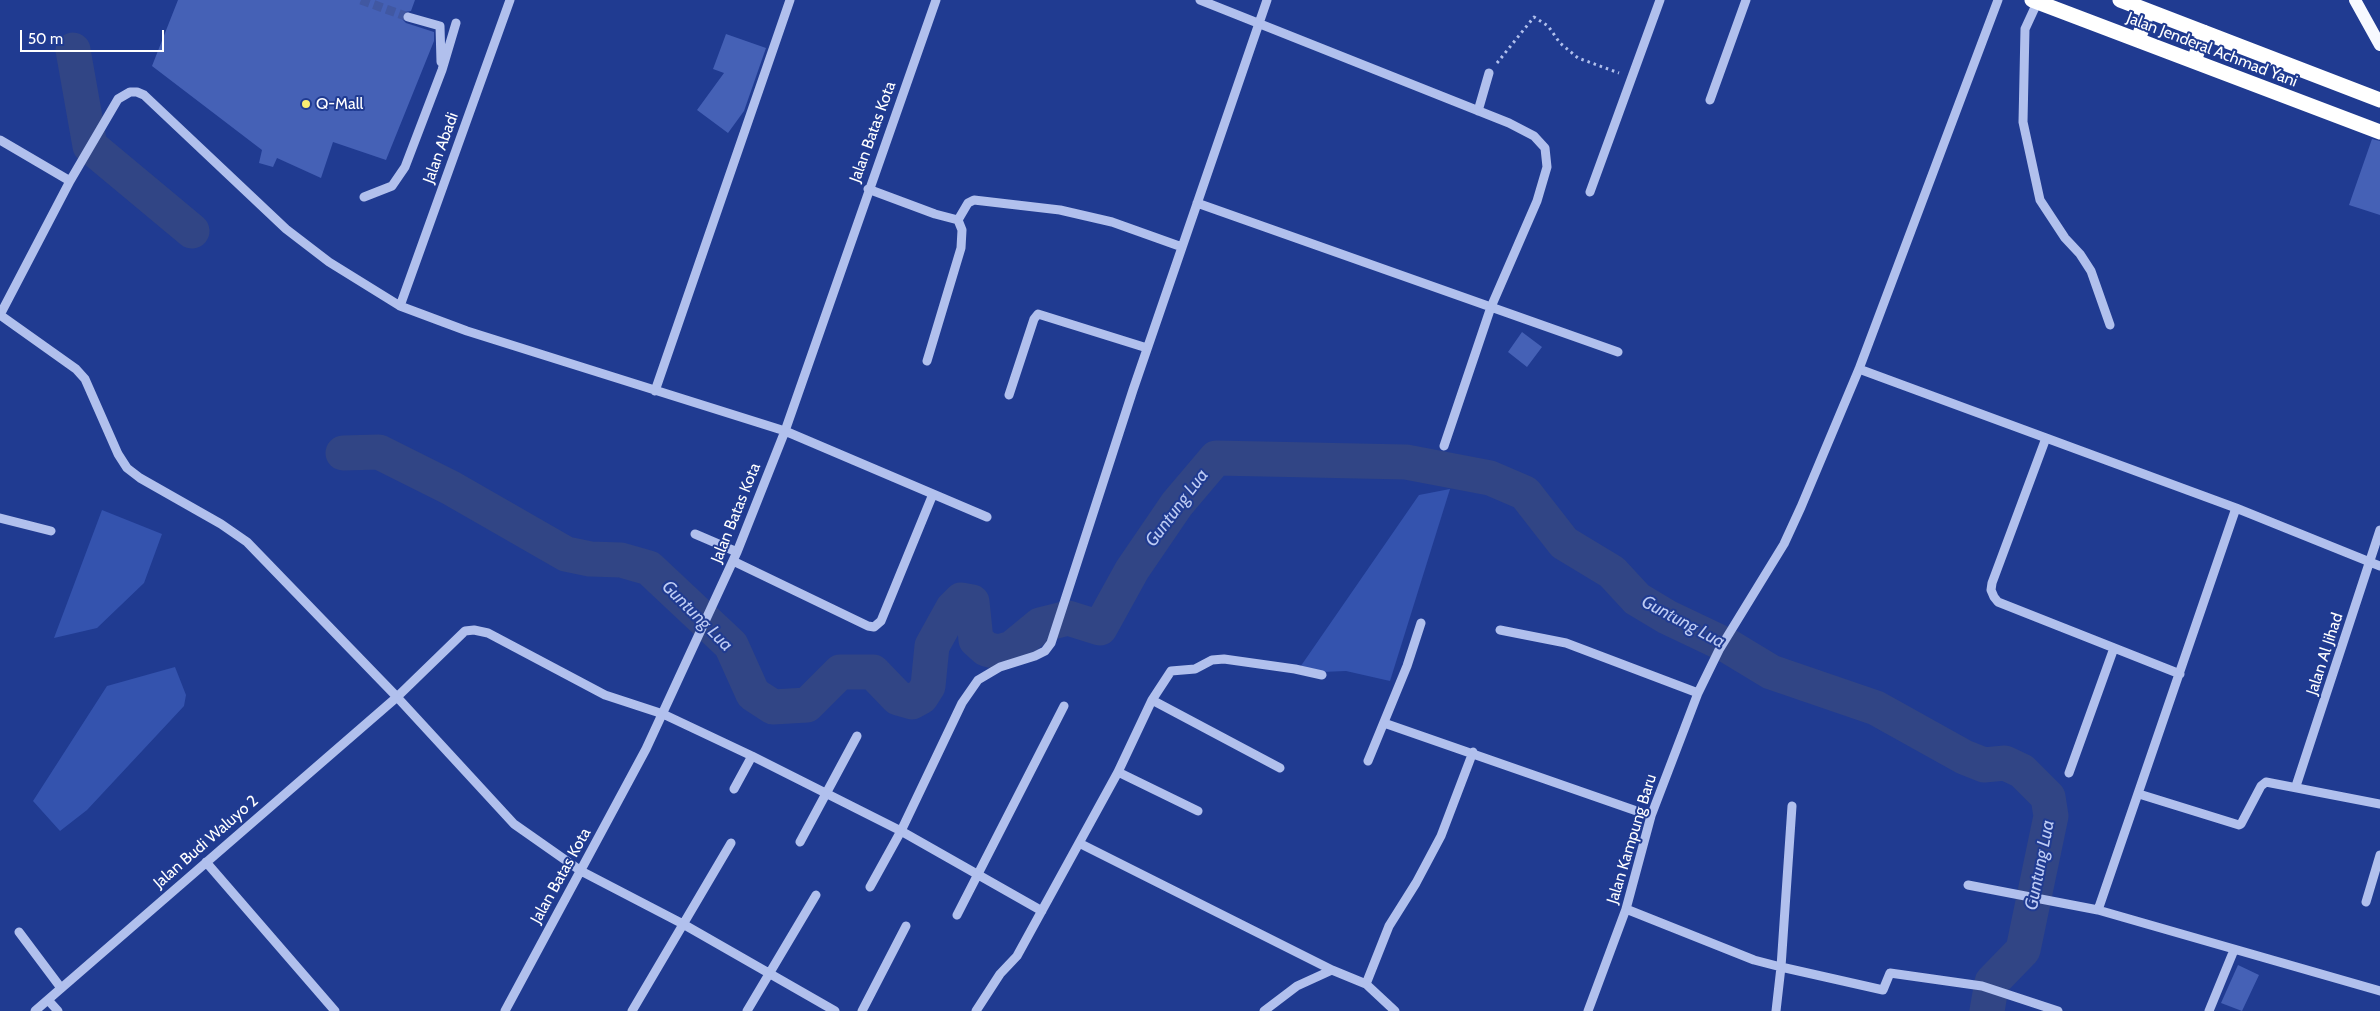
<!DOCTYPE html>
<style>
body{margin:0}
#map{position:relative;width:2380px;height:1011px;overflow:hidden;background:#203b91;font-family:Cabin,sans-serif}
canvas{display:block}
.scale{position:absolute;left:20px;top:30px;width:144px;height:22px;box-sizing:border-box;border:2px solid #fff;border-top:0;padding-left:6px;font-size:15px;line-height:18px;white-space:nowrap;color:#fff;-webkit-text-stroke:4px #203b91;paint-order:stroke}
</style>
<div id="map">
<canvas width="2380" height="1011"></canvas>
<div class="scale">50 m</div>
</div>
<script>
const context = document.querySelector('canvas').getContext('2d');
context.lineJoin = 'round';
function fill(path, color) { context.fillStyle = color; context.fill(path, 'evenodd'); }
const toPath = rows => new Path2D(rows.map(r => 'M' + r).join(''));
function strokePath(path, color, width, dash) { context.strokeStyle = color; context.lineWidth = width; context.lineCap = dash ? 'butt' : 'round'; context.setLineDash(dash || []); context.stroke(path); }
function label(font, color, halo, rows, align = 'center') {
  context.font = font + ' Cabin,sans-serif'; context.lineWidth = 4; context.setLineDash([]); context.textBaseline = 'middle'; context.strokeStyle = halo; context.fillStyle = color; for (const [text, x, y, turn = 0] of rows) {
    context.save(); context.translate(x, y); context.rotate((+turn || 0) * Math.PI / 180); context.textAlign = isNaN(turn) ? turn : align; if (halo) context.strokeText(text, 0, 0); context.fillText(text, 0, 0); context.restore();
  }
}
fill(toPath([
 [1450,489,1390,681,1346,671,1296,673,1419,495],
 [102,510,162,534,144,583,97,628,54,638],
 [175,667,186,695,184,706,87,810,60,831,33,801,107,686]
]), '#3453ae');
strokePath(toPath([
 [73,50,90,146,192,231],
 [343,453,379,452,451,488,566,554,590,559,621,560,649,568,731,645,753,694,773,707,807,705,840,672,873,672,898,698,912,702,921,697,928,686,932,646,953,608,961,600,972,602,976,640,986,649,998,652,1012,648,1040,625,1068,618,1100,628,1132,570,1177,504,1216,458,1406,462,1490,478,1525,493,1564,543,1612,572,1637,599,1667,617,1728,646,1771,672,1876,708,1964,757,1984,765,2005,763,2022,771,2048,797,2051,816,2023,950,1992,982,1987,1011]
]), '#314585', 35);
fill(toPath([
 [178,0,415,0,411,11,404,12,402,19,406,23,434,32,434,41,386,160,333,142,321,178,277,158,273,167,259,163,262,150,152,66],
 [726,34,766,48,744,111,728,133,697,110,724,73,713,69],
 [2372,139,2380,141,2380,215,2349,205],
 [1522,332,1542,347,1527,367,1508,352],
 [2238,965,2259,975,2242,1011,2221,1003]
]), '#4561b6');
strokePath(toPath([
 [361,0,408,17]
]), '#4158a2', 9, [9, 4.5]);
strokePath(toPath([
 [1497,63,1534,17,1548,26,1560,43,1578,58,1619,73]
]), '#b1c0ed', 3, [2.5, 4]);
strokePath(toPath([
 [1200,0,1509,123,1534,136,1545,148,1547,167,1537,201,1491,307,1444,446],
 [2037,3,2025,29,2023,122,2040,200,2065,238,2080,254,2091,271,2110,325],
 [408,17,440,26,441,62],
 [1710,100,1746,0],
 [1478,111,1489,73],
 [0,140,70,181],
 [868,189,935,214,958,220,968,203,974,200,1060,210,1112,222,1182,247],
 [1590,192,1660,0],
 [364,197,392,186,405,167,442,70,456,23],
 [1197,203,1618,352],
 [400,306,510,0],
 [0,315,70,181,118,99,130,92,137,92,144,95,286,229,329,262,400,306,467,331,785,431,987,517],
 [0,315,76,369,85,379,118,454,127,468,140,478,221,524,247,542,397,697,514,824,581,871,683,924,835,1011],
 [927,361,961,248,962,230,958,220],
 [1859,369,2236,508,2380,566],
 [655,391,790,0],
 [1009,395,1034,319,1038,314,1147,348],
 [2046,438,1992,583,1991,590,1994,597,1998,602,2180,674],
 [2236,508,2098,910,2380,991],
 [0,518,51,531],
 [695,534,737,552],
 [733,561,868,626,874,627,881,621,933,494],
 [1500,630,1566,643,1698,693],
 [1152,700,1280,768],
 [1384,723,1651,816],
 [1368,761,1407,666,1421,623],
 [1118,772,1198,811],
 [2069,773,2114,648],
 [2296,786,2380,530],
 [734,789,752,756],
 [2139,794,2239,825,2241,824,2261,786,2266,782,2380,804],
 [800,842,857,736],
 [1079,843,1332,970],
 [206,862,335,1011],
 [1968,885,2098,910],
 [870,887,901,831,962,703,978,680,1000,667,1035,656,1045,651,1051,643,1133,390,1267,0],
 [2366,902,2380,855],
 [1626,909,1754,960,1781,967,1883,990,1890,973,1982,986,2058,1011],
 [957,915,1064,706],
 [19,932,61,988],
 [1366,984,1389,926,1416,883,1441,836,1473,752],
 [48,1000,58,1011],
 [35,1011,397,697,465,631,474,630,488,633,605,695,663,714,752,756,901,831,1042,911],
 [505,1011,646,749,737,552,785,431,936,0],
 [632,1011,731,843],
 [747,1011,816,895],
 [862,1011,906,926],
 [976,1011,1000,974,1017,956,1118,772,1152,700,1171,671,1195,669,1212,660,1224,659,1295,669,1322,675],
 [1264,1011,1297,986,1332,970,1366,984,1395,1011],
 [1588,1011,1626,909,1651,816,1698,693,1719,650,1784,544,1801,507,1859,369,1998,0],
 [1776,1011,1781,967,1792,806],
 [2209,1011,2234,950]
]), '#b1c0ed', 9);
strokePath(toPath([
 [2355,0,2380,45]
]), '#f7f9ff', 12);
strokePath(toPath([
 [2032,0,2380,132],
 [2120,0,2380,100],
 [2138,40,2148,11],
 [2194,61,2204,32]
]), '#fff', 15);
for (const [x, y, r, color] of [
 [306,104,5,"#faed72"]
]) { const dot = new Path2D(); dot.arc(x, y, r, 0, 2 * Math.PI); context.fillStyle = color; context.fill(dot); strokePath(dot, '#203b91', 2); }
label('16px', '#fff', '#203b91', [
 ["Jalan Jenderal Achmad Yani",2212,50,21],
 ["Jalan Batas Kota",873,132,-70],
 ["Jalan Abadi",441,148,-70],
 ["Jalan Batas Kota",736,513,-68],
 ["Jalan Al Jihad",2325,654,-72],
 ["Jalan Kampung Baru",1632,839,-73],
 ["Jalan Budi Waluyo 2",206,842,-41],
 ["Jalan Batas Kota",561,876,-61]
]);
label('16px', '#fff', '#203b91', [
 ["Q-Mall",316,104]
], 'left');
label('italic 18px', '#bdcbf4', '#203b91', [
 ["Guntung Lua",1177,508,-53],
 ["Guntung Lua",697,616,45],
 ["Guntung Lua",1683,622,28],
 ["Guntung Lua",2040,865,-79]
]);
</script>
